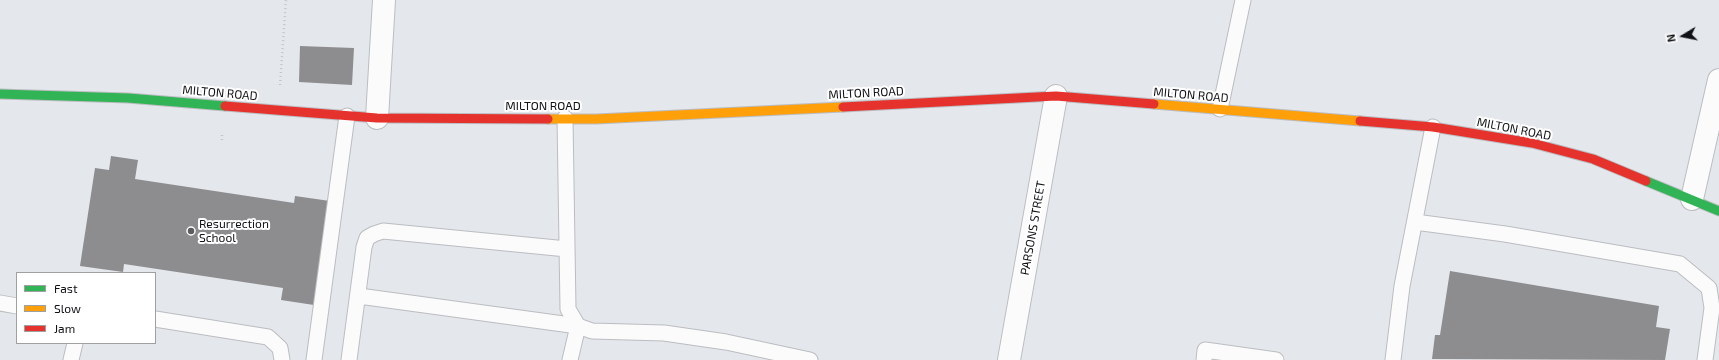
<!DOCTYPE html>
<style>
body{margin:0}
#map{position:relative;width:1719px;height:360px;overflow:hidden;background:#e4e7eb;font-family:"Exo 2",sans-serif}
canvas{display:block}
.legend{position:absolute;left:16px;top:272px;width:140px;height:72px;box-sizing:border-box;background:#fff;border:1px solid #9fa0a1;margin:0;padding:5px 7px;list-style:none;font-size:12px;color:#0f1114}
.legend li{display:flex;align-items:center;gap:8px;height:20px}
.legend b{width:20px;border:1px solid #9fa0a1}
.north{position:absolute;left:1663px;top:16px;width:40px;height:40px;-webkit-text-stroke:3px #fff;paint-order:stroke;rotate:260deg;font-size:11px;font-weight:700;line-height:16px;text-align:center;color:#0f1114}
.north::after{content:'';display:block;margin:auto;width:14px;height:18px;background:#0f1114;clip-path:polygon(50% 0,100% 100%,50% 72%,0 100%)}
</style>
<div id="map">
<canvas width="1719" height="360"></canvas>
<ul class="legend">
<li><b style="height:5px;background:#30b455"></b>Fast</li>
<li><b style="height:5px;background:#ff9f0a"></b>Slow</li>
<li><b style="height:5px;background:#e5322d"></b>Jam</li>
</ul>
<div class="north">N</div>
</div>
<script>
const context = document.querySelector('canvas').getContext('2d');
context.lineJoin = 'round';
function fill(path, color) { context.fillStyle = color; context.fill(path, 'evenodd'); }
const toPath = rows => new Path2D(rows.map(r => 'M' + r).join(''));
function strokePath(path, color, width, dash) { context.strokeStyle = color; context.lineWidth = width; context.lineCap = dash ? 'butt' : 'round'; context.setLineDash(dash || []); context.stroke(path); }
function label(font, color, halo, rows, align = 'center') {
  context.font = font + ' "Exo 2",sans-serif'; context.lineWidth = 4; context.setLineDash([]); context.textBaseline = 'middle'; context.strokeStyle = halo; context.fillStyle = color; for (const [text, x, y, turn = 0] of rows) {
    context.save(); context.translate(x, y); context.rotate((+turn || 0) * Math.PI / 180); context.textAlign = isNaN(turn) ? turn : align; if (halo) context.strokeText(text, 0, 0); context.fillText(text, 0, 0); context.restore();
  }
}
fill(toPath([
 [300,46,354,48,352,85,299,82],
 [111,156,138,160,135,179,294,203,295,196,330,201,314,305,281,300,283,288,124,264,123,272,80,266,95,168,109,170],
 [1450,271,1659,306,1656,327,1670,329,1665,360,1432,359,1435,335,1440,335]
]), '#8d8d90');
const lane = toPath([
 [1220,109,1243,0],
 [565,118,568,309,578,326,592,331,664,333,726,342,810,360],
 [1415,222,1505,234,1680,264,1709,288,1712,308,1705,360],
 [359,296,578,326,570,360],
 [0,303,17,306],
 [155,319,268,337,280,348,282,360],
 [71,360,75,343],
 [314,360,347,116],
 [349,360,364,247,367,238,374,234,383,231,567,249],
 [1204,360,1205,350,1276,360],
 [1393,360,1402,286,1433,127]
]);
const street = toPath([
 [377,118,384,0],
 [1692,199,1719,80],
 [1009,360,1056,96]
]);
const fast = toPath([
 [0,94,128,98,225,106],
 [1646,181,1719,211]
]);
const slow = toPath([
 [1154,104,1360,121],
 [548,119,596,119,843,107]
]);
const jam = toPath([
 [225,106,377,118,548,119],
 [843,107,1056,96,1154,104],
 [1360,121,1433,127,1532,143,1593,159,1646,181]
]);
strokePath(lane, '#bbbdc1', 17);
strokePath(street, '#bbbdc1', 24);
strokePath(fast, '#bbbdc1', 11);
strokePath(slow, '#bbbdc1', 11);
strokePath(jam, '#bbbdc1', 11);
strokePath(toPath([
 [280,85,286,0],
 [222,140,222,132]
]), '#c5c6c8', 2.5, [1, 3]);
strokePath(lane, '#fbfbfc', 15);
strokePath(street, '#fbfbfc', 22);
strokePath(fast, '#30b455', 9);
strokePath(slow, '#ff9f0a', 9);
strokePath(jam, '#e5322d', 9);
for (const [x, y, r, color] of [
 [191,231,4,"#5a5c5f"]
]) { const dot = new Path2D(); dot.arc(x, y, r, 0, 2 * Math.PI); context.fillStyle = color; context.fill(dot); strokePath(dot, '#fff', 1.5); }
label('12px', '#0f1114', '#fff', [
 ["MILTON ROAD",220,93,5],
 ["MILTON ROAD",866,93,-3],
 ["MILTON ROAD",1191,95,5],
 ["MILTON ROAD",543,106],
 ["MILTON ROAD",1514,129,11],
 ["PARSONS STREET",1033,228,-80]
]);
label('12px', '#0f1114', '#fff', [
 ["Resurrection",199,224],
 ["School",199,238]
], 'left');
</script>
